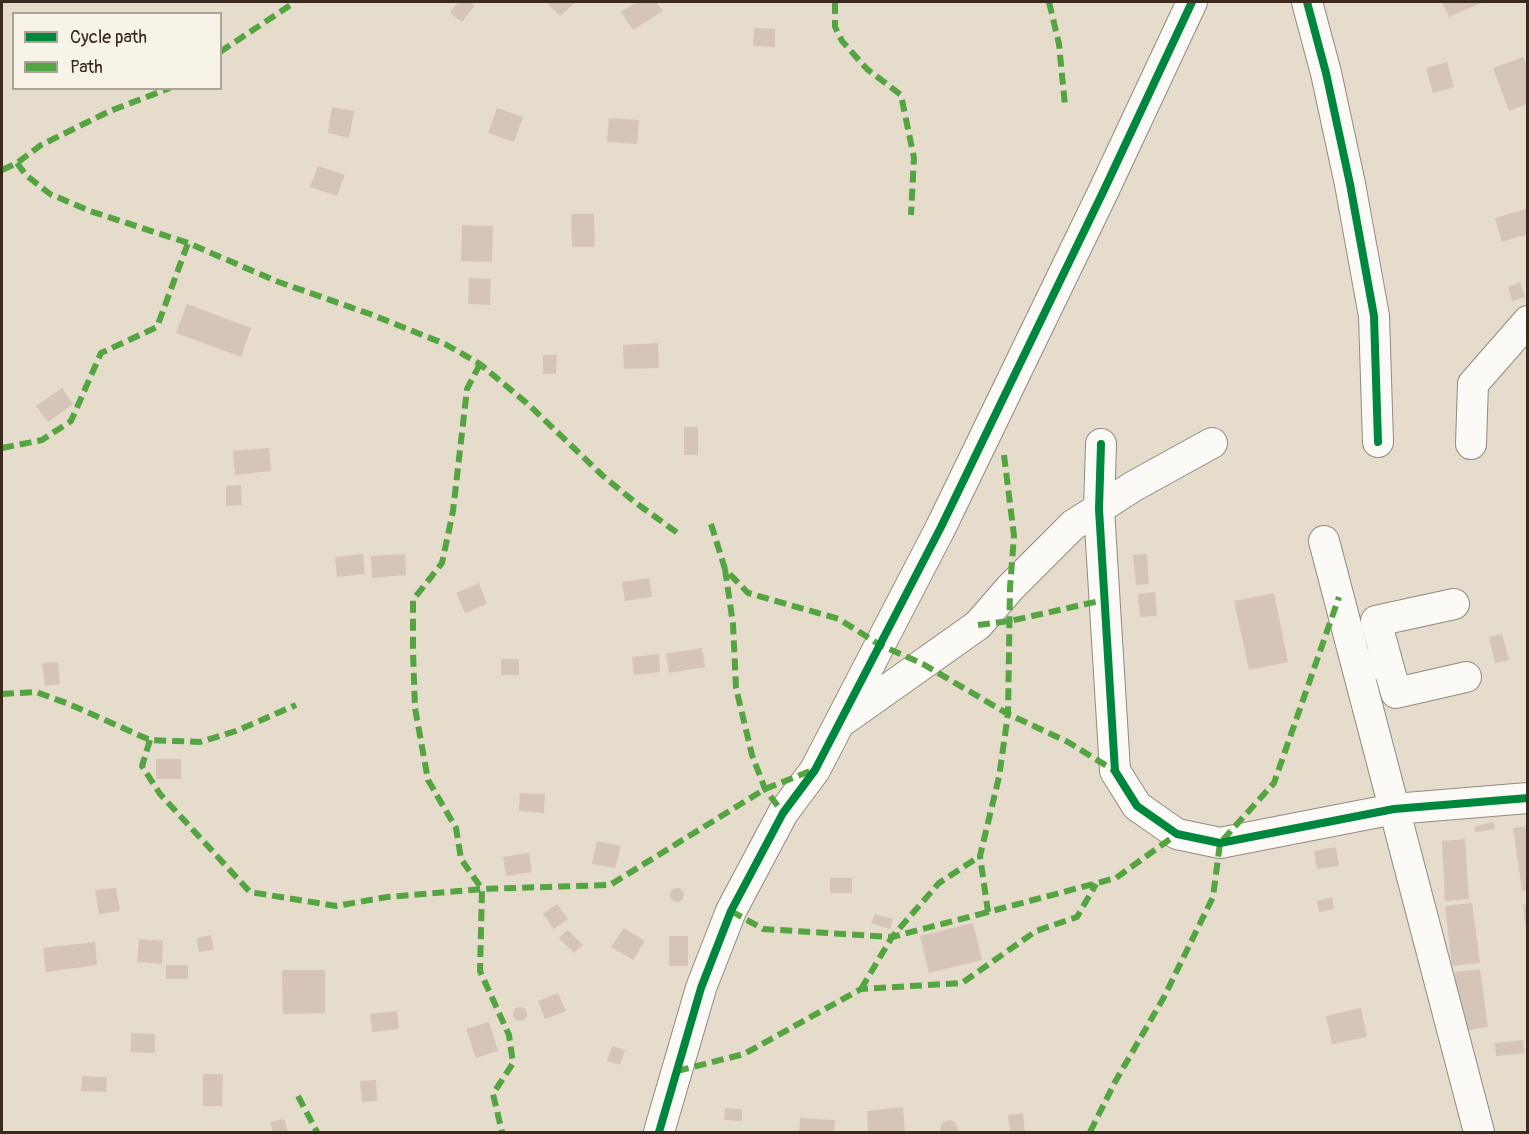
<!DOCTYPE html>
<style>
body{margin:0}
#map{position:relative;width:1529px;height:1134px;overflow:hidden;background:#e6dccc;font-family:Pangolin,sans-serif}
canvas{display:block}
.frame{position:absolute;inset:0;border:3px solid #3b2a1e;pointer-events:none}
.legend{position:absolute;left:12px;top:12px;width:210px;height:78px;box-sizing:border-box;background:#f7f3e8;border:2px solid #aca397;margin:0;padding:8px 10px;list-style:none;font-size:18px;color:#3b2a1e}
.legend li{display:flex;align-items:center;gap:12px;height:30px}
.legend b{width:30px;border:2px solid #aca397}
</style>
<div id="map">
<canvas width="1529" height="1134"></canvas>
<div class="frame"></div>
<ul class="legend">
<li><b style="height:8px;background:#00873e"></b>Cycle path</li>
<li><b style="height:8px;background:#54a441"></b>Path</li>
</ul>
</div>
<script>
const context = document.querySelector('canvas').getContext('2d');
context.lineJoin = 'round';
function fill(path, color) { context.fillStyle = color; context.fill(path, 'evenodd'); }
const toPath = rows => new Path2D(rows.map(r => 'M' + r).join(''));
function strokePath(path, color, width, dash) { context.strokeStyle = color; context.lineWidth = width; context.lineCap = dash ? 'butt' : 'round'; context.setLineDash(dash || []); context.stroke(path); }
fill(toPath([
 [458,2,469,2,475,5,462,22,450,13],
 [546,2,576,2,560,16],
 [637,2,656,2,663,11,633,30,621,12],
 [1442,2,1483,2,1449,17],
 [754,28,775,29,775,47,753,46],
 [1523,57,1528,68,1528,104,1509,111,1493,68],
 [1447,62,1454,87,1433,93,1426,68],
 [332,107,354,111,349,138,328,133],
 [497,108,523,117,514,142,488,133],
 [609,118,639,120,637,144,607,142],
 [318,166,345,175,337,196,310,187],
 [1526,209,1528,234,1502,242,1495,218],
 [571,214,594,214,595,247,572,247],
 [462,225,493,226,492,262,461,261],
 [469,278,491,279,490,305,468,304],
 [1520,282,1525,297,1512,301,1508,287],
 [187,304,251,328,241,357,176,333],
 [658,343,659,368,624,369,623,345],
 [543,355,557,355,556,374,543,374],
 [62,388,73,404,48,422,36,406],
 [684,427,698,427,698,455,684,455],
 [269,448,271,471,235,475,233,451],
 [241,485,242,505,226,506,226,486],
 [363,554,365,574,337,577,335,557],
 [405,554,406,575,372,578,371,556],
 [1147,554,1149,584,1136,585,1133,555],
 [649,578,652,597,625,601,622,582],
 [479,583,487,604,465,613,456,593],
 [1155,592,1157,616,1140,617,1138,594],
 [1274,593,1288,662,1249,670,1234,601],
 [1502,634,1509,660,1495,663,1489,637],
 [702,648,705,667,669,673,666,654],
 [659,654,660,672,634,675,632,657],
 [501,659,519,659,519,675,501,675],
 [58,662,60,684,45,686,42,663],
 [156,759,181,759,181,779,156,779],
 [520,793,545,794,544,813,519,811],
 [1494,822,1495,829,1475,832,1475,826],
 [1528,826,1528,891,1522,891,1513,828],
 [1465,839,1469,899,1445,901,1442,841],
 [597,841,621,846,615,868,592,864],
 [1336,847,1339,866,1317,869,1314,851],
 [529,853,532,872,506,876,503,857],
 [830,878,852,878,852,893,830,893],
 [116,888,120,911,99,914,95,890],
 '670 895a7 7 0 1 1 14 0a7 7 0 1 1-14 0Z',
 [1332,897,1334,909,1319,912,1317,901],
 [1472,903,1480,963,1452,966,1445,906],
 [557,904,568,919,554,929,543,914],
 [1528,904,1528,931,1526,931,1523,905],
 [875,914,893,919,890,929,871,923],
 [973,923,982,960,929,973,920,936],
 [624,928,645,941,633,960,611,947],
 [568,930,583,945,574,953,559,938],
 [211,935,214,950,199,952,196,938],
 [669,936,688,936,688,966,669,966],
 [139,939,163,941,162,964,137,962],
 [95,942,97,965,46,972,43,948],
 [166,965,188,965,188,979,166,979],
 [1480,969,1488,1027,1462,1031,1454,972],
 [282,970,325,970,325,1013,283,1014],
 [558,993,566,1011,545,1019,538,1001],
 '513 1014a7 7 0 1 1 14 0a7 7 0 1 1-14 0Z',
 [1361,1008,1367,1037,1332,1044,1326,1016],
 [397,1011,399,1029,372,1032,370,1014],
 [489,1022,498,1051,476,1058,466,1029],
 [131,1033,155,1034,155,1053,131,1052],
 [1523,1040,1525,1053,1496,1056,1495,1043],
 [612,1046,625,1050,620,1065,607,1061],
 [203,1074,223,1074,222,1106,203,1106],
 [82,1076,107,1077,106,1092,81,1091],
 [376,1080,377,1101,362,1102,360,1081],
 [903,1107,905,1132,868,1132,867,1111],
 [725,1108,742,1109,742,1121,724,1120],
 [1023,1113,1025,1132,1010,1132,1008,1115],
 [800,1118,835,1120,834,1132,799,1132],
 [284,1119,288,1132,273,1132,270,1122],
 [948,1120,954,1121,958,1128,957,1132,942,1132,940,1130,942,1123]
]), '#d6c4b9');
const minor = toPath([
 [1307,2,1326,73,1350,184,1374,316,1378,442],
 [1101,444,1099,509,1115,771,1137,806,1177,834,1220,843,1394,809,1528,798],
 [1471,444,1473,384,1528,321],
 [1324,541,1479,1132],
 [1387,661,1376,621,1454,604],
 [1358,668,1387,661,1396,693,1466,677],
 [844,720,978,625,1010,588,1073,525,1134,486,1212,443],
 [659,1132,701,988,731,911,783,813,815,770,941,527,1104,190,1192,2]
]);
strokePath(minor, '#918a7f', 32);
strokePath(minor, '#fbfaf7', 30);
strokePath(toPath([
 [835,2,835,27,842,41,867,69,901,95,914,158,911,215],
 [1049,2,1059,44,1065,106],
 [220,52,295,2],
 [17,163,26,175,50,194,90,211,188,243,276,281,370,314,445,344,480,364,529,405,603,476,636,503,679,534],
 [2,170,17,163,41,145,110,111,170,88],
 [480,364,467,389,453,511,442,563,413,600,413,651,415,708,428,780,456,828,461,859,482,889,480,971,509,1035,513,1063,493,1094,502,1132],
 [2,448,42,440,71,421,101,353,157,327,188,243],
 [1004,455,1014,536,1010,588,1008,714,999,777,980,856,988,912,1116,878,1177,834],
 [711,524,725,569,748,593,839,619,880,645,923,664,1008,714,1068,742,1115,771],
 [725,569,733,624,736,688,752,755,765,789,783,813],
 [978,625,1010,621,1104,600],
 [2,694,36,692,69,704,150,740,200,742,236,731,296,705],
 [150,740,142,766,160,794,250,892,336,906,387,897,482,889,610,885,765,789,813,770],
 [731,911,763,929,892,937,988,912],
 [861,989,892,937,939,883,980,856],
 [677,1071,744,1054,861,989,962,983,1036,931,1077,917,1096,884],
 [298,1096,317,1132],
 [1090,1132,1115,1082,1164,997,1213,897,1220,843,1274,783,1339,597]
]), '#54a441', 6, [12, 6]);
strokePath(toPath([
 [1307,2,1326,73,1350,184,1374,316,1378,442],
 [1101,444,1099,509,1115,771,1137,806,1177,834,1220,843,1394,809,1528,798],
 [659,1132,701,988,731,911,783,813,815,770,941,527,1104,190,1192,2]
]), '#00873e', 8);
</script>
